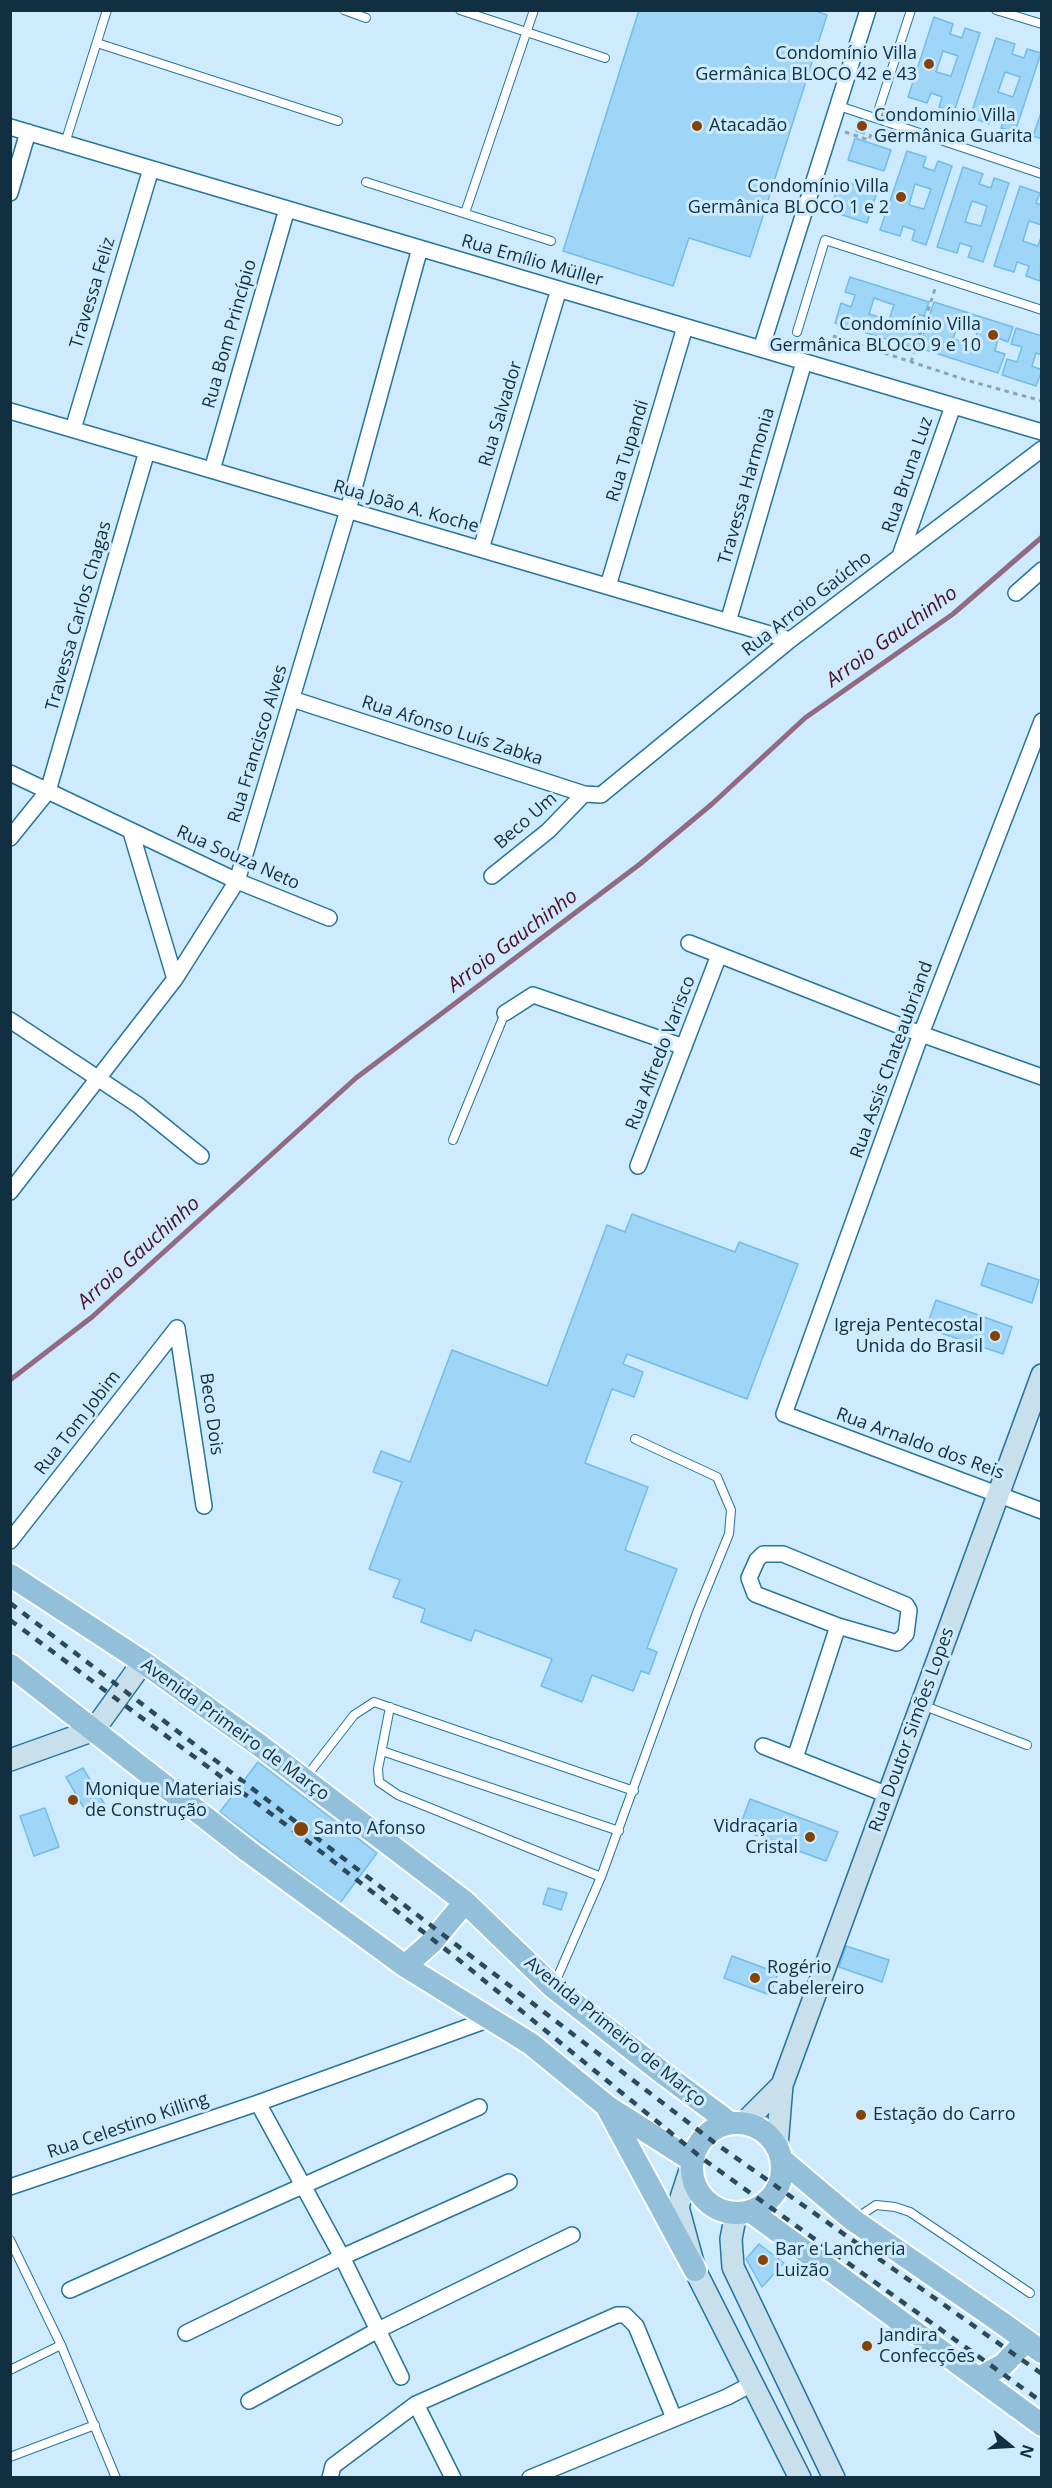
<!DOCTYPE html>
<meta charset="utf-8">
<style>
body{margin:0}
#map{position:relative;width:1052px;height:2488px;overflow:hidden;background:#ceebfe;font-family:"Open Sans",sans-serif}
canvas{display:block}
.frame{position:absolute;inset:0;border:12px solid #103042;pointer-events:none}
.north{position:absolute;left:980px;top:2416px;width:60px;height:60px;-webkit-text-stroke:4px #ceebfe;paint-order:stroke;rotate:108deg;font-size:16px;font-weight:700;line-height:24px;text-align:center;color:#103042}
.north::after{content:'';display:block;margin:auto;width:21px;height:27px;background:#103042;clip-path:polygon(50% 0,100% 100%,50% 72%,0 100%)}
</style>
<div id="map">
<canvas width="1052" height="2488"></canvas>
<div class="frame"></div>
<div class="north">N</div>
</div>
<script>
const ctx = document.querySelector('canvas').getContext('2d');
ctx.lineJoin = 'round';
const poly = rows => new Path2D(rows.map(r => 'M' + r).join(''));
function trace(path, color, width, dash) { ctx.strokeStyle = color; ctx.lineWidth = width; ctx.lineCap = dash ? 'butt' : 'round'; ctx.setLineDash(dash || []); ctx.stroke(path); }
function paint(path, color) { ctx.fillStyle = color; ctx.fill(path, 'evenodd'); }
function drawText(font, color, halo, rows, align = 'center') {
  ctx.font = font + ' "Open Sans",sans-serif'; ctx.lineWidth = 6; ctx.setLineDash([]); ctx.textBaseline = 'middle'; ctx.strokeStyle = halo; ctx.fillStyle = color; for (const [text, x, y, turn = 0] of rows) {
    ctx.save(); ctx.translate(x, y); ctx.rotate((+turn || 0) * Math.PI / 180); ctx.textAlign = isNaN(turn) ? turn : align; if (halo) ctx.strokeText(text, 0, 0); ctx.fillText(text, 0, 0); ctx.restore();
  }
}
const stream = poly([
 [10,1380,92,1317,356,1078,640,864,712,804,805,718,953,614,1042,537]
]);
const building = poly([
 [639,10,813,10,827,15,750,257,689,238,673,286,563,251,639,10],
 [934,17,953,24,950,34,962,38,965,28,980,33,954,112,939,107,942,97,931,93,927,103,908,97,934,17],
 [943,51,958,56,951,76,936,72,943,51],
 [996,38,1015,44,1012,54,1024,58,1027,49,1041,53,1015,132,1001,128,1004,118,993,114,989,124,970,117,996,38],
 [1005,72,1020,77,1013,97,998,92,1005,72],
 [1042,110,1042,139,1033,136,1042,110],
 [860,119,867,121,864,134,856,131,860,119],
 [855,138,891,150,884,171,848,160,855,138],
 [907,151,926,157,923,167,934,171,938,161,952,166,926,245,912,240,915,230,903,226,900,236,880,230,907,151],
 [915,184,931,189,924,209,909,205,915,184],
 [963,167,983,174,979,184,991,188,994,178,1009,183,983,262,968,257,972,247,960,243,957,253,937,247,963,167],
 [972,201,987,206,981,226,965,222,972,201],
 [840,180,877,192,867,223,830,211,840,180],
 [1020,186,1040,193,1036,203,1042,205,1042,225,1029,221,1023,241,1038,246,1042,234,1040,281,1026,276,1029,266,1017,262,1014,272,994,266,1020,186],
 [850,277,929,302,924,316,914,313,910,325,921,328,914,348,835,323,841,303,851,307,855,295,845,292,850,277],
 [874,298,894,305,889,320,869,314,874,298],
 [934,302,1013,327,1008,342,998,338,995,351,1005,354,998,373,919,348,925,329,935,332,939,320,929,317,934,302],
 [958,324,978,330,973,345,953,339,958,324],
 [1016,328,1042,336,1042,355,1036,353,1032,366,1042,370,1036,386,1002,375,1007,359,1017,362,1022,347,1011,344,1016,328],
 [632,1214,735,1252,739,1242,798,1264,747,1399,627,1354,623,1364,643,1372,634,1397,612,1389,585,1463,648,1487,625,1550,677,1569,647,1648,657,1652,649,1674,641,1671,633,1691,592,1675,582,1702,541,1686,552,1659,475,1630,471,1641,421,1622,425,1609,393,1597,400,1580,369,1569,402,1482,373,1472,381,1451,410,1462,452,1350,547,1386,607,1225,625,1232,632,1214],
 [988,1263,1039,1280,1032,1303,981,1285,988,1263],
 [936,1300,1012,1327,1003,1354,926,1328,936,1300],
 [258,1762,377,1853,340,1903,220,1812,258,1762],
 [83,1768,105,1805,88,1815,66,1777,83,1768],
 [750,1799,838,1832,826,1861,739,1829,750,1799],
 [45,1808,59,1847,34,1856,20,1816,45,1808],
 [548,1888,567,1893,561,1910,543,1904,548,1888],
 [846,1946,889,1960,882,1982,839,1967,846,1946],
 [732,1956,778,1973,770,1995,724,1978,732,1956],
 [759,2244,784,2263,762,2287,746,2259,759,2244]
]);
const path = poly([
 [845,132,869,140,872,130],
 [833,336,966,380,1042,401],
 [911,362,935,289]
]);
const lane = poly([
 [344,10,366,18],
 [460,10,605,58],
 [996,10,1042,24],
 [97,43,338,121],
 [839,106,1042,174],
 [876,118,911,10],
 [65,143,107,10],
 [366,182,551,241],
 [465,213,534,10],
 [797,332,825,240,1042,310],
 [453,1140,505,1013],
 [922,1705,1027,1745],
 [390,1707,378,1769,379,1782,398,1795,601,1877],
 [382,1751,619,1831],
 [306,1777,354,1715,374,1702,634,1791],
 [554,1985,601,1877,698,1610,729,1534,731,1510,717,1477,635,1439],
 [855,2219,876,2205,895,2207,910,2212,1030,2293],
 [10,2240,61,2345,116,2478],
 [10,2370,61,2345],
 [10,2457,95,2425]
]);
const street = poly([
 [10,127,1042,432],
 [10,193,28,132],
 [761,349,868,10],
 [10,411,790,640],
 [73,429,151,169],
 [212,470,287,209],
 [481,549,559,289],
 [900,556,953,406],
 [608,586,685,327],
 [1016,593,1042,570],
 [728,622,804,362],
 [292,699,584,794,601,795,790,640,1042,449],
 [1042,721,921,1034,784,1414,1042,1511],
 [10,773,237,881,329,918],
 [131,832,175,979],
 [10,838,48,791,147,451],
 [492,876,548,831,584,794],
 [689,943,921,1034,1042,1077],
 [505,1013,533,995,684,1047],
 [10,1020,138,1105,201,1156],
 [638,1166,719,955],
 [10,1192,175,979,237,881,348,510,420,248],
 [177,1328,204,1506],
 [10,1541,177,1328],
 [763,1746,888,1795],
 [795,1758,838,1626,755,1594,749,1578,757,1560,763,1554,783,1554,906,1605,909,1610,906,1634,897,1643,838,1626],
 [10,2187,258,2103],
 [70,2290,479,2107],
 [186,2333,342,2257,509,2182],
 [401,2377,342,2257,258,2103,490,2019],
 [249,2401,378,2330,572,2235],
 [416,2404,453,2478],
 [330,2478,333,2466,416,2404,617,2315,625,2315,636,2326,674,2418],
 [530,2478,727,2397,752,2384]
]);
const secondary = poly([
 [10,1760,94,1730,143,1662],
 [744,2123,782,2085],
 [777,2146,782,2085,1042,1375],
 [693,2161,678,2207,695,2270,800,2478],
 [736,2213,731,2239,733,2267,834,2478]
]);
const primary = poly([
 [10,1575,143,1662,259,1745,465,1902,553,1987,664,2074,730,2123],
 [10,1665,248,1851,405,1966,531,2044,608,2107,693,2161],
 [405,1966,432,1942,465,1902],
 [608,2109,695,2270],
 '692 2168a45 45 0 1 1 90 0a45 45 0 1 1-90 0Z',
 [782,2160,853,2220,1002,2323,1042,2352],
 [750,2211,1042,2425],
 [979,2378,1003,2365,1026,2341]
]);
const rail = poly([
 [10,1603,715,2143,1042,2374],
 [10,1620,297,1833,459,1960,703,2159,1042,2402]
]);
const markers = [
 [929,64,6,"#824305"],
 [697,126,6,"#824305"],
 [862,126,6,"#824305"],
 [901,197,6,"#824305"],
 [993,335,6,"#824305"],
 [995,1336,6,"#824305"],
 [73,1800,6,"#824305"],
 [301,1829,8,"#824305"],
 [810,1837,6,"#824305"],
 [755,1978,6,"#824305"],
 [861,2115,6,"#824305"],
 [763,2260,6,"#824305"],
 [867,2346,6,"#824305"]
];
const poiNames = [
 ["Condomínio Villa",917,54,"right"],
 ["Germânica BLOCO 42 e 43",917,75,"right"],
 ["Condomínio Villa",874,116],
 ["Germânica Guarita",874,137],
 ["Atacadão",709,126],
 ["Condomínio Villa",889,187,"right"],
 ["Germânica BLOCO 1 e 2",889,208,"right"],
 ["Condomínio Villa",981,325,"right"],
 ["Germânica BLOCO 9 e 10",981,346,"right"],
 ["Igreja Pentecostal",983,1326,"right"],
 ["Unida do Brasil",983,1347,"right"],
 ["Monique Materiais",85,1790],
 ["de Construção",85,1811],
 ["Vidraçaria",798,1827,"right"],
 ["Cristal",798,1848,"right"],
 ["Santo Afonso",314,1829],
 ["Rogério",767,1968],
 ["Cabelereiro",767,1989],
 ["Estação do Carro",873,2115],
 ["Bar e Lancheria",775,2250],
 ["Luizão",775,2271],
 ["Jandira",879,2336],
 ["Confecções",879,2357]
];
const streetNames = [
 ["Rua Emílio Müller",532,261,16],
 ["Travessa Feliz",93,293,-73],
 ["Rua Bom Princípio",230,334,-74],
 ["Rua Salvador",501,414,-73],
 ["Rua Tupandi",628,451,-73],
 ["Rua Bruna Luz",908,475,-71],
 ["Travessa Harmonia",747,486,-74],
 ["Rua João A. Koche",406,507,16],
 ["Rua Arroio Gaúcho",807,604,-38],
 ["Travessa Carlos Chagas",79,616,-74],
 ["Rua Afonso Luís Zabka",452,731,18],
 ["Rua Francisco Alves",258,744,-73],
 ["Beco Um",526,821,-41],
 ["Rua Souza Neto",238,858,24],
 ["Rua Alfredo Varisco",661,1053,-69],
 ["Rua Assis Chateaubriand",892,1060,-70],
 ["Beco Dois",211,1414,82],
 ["Rua Tom Jobim",78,1423,-52],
 ["Rua Arnaldo dos Reis",920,1444,20],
 ["Avenida Primeiro de Março",235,1730,36],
 ["Rua Doutor Simões Lopes",912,1730,-70],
 ["Avenida Primeiro de Março",615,2032,39],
 ["Rua Celestino Killing",128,2126,-19]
];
const waterNames = [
 ["Arroio Gauchinho",892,637,-36],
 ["Arroio Gauchinho",513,941,-37],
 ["Arroio Gauchinho",139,1253,-42]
];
trace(stream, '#926b82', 5);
paint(building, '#9fd5f7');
trace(building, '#71bdea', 1.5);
trace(lane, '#25759f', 10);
trace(street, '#25759f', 18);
trace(secondary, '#25759f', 24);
trace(primary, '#fff', 26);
trace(path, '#88a6b9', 3, [4.5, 4.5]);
trace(lane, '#fff', 8);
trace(street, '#fff', 15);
trace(secondary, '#c8dfec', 21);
trace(primary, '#92bfd9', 22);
trace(rail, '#2b4a5c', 4.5, [8, 8]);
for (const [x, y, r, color] of markers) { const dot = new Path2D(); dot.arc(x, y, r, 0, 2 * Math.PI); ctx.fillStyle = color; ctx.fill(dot); trace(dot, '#ceebfe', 2); }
drawText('18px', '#103042', '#ceebfe', poiNames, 'left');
drawText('18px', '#103042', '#ceebfe', streetNames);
drawText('italic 20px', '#4c0d2b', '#ceebfe', waterNames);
</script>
